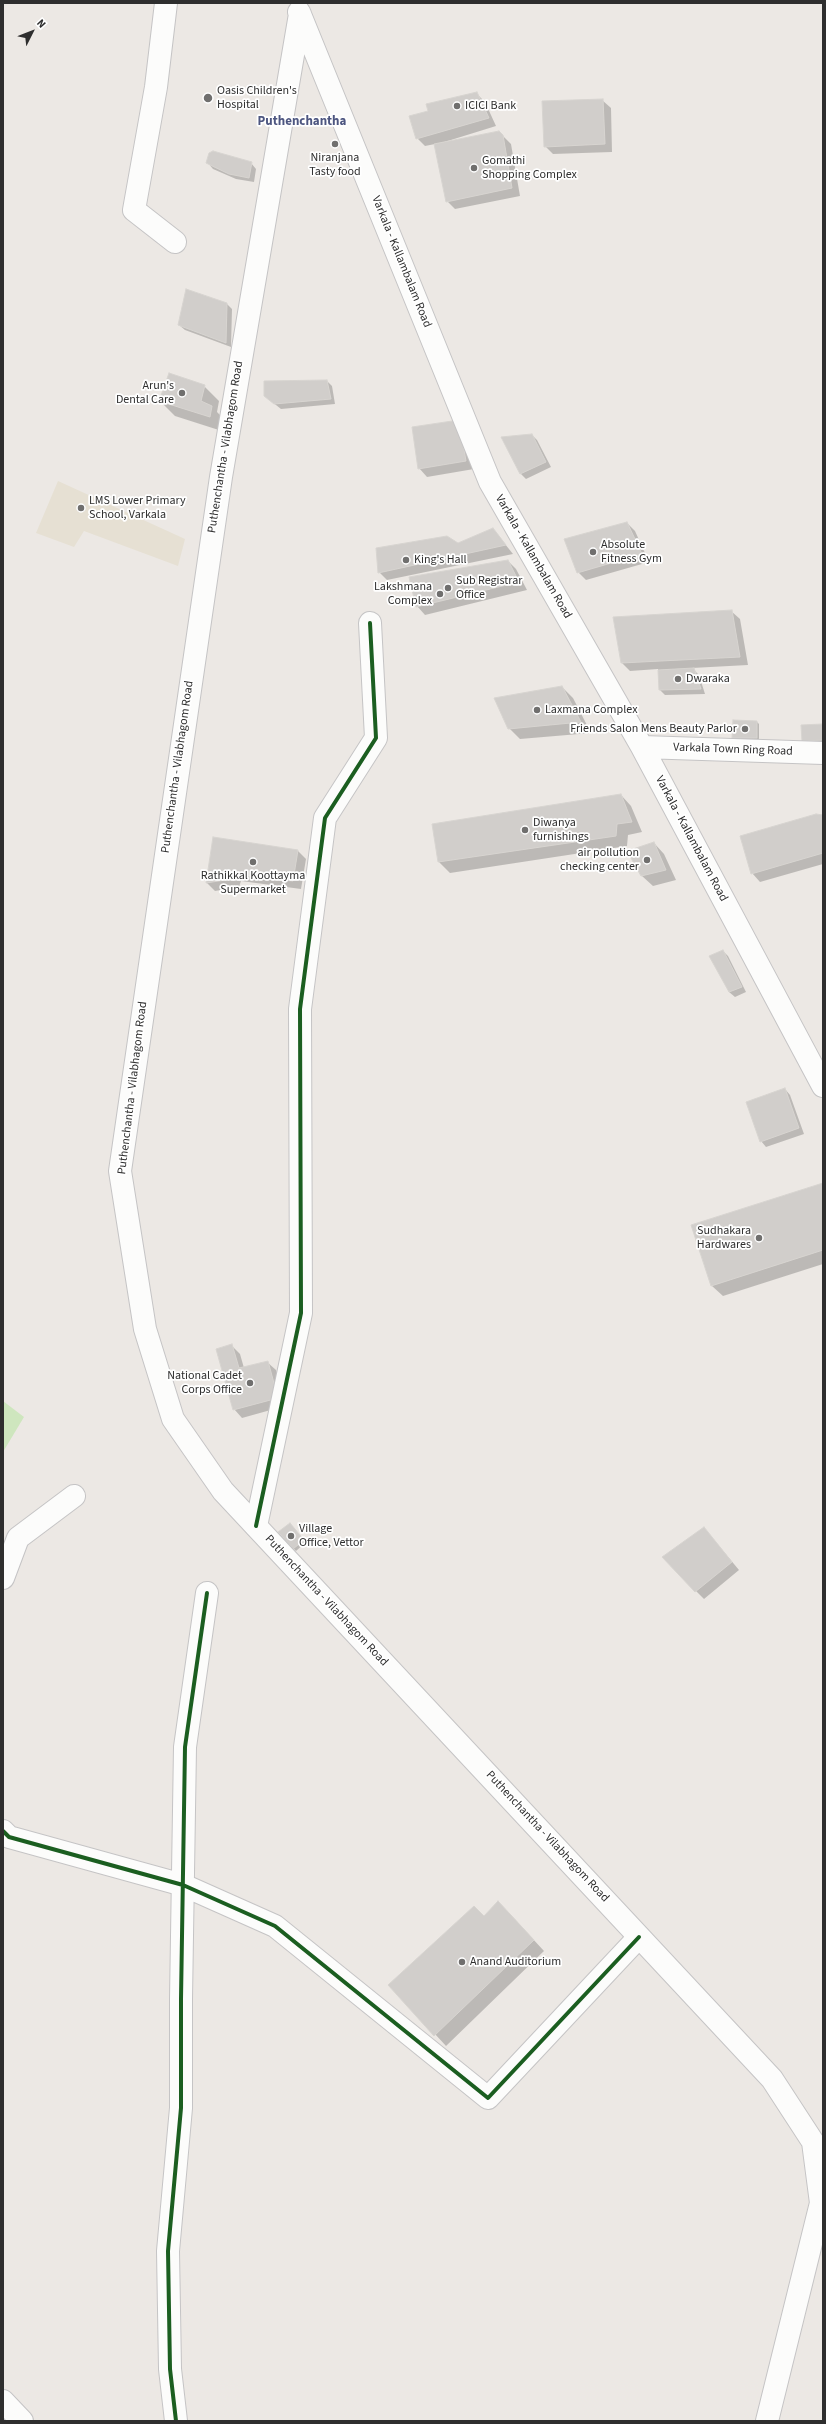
<!DOCTYPE html>
<style>
body{margin:0}
#map{position:relative;width:826px;height:2424px;overflow:hidden;background:#ece8e4;font-family:"Source Sans 3",sans-serif}
canvas{display:block}
.frame{position:absolute;inset:0;border:4px solid #2e2e2e;pointer-events:none}
.north{position:absolute;left:12px;top:12px;width:40px;height:40px;-webkit-text-stroke:3px #fff;paint-order:stroke;rotate:48deg;font-size:11px;font-weight:700;line-height:16px;text-align:center;color:#2e2e2e}
.north::after{content:'';display:block;margin:auto;width:14px;height:18px;background:#2e2e2e;clip-path:polygon(50% 0,100% 100%,50% 72%,0 100%)}
</style>
<div id="map">
<canvas width="826" height="2424"></canvas>
<div class="frame"></div>
<div class="north">N</div>
</div>
<script>
const ctx = document.querySelector('canvas').getContext('2d');
ctx.lineJoin = 'round';
function paint(path, color) { ctx.fillStyle = color; ctx.fill(path, 'evenodd'); }
const poly = rows => new Path2D(rows.map(r => 'M' + r).join(''));
function trace(path, color, width, dash) { ctx.strokeStyle = color; ctx.lineWidth = width; ctx.lineCap = dash ? 'butt' : 'round'; ctx.setLineDash(dash || []); ctx.stroke(path); }
function drawText(font, color, halo, rows, align = 'center') {
  ctx.font = font + ' "Source Sans 3",sans-serif'; ctx.lineWidth = 3.5; ctx.setLineDash([]); ctx.textBaseline = 'middle'; ctx.strokeStyle = halo; ctx.fillStyle = color; for (const [text, x, y, turn = 0] of rows) {
    ctx.save(); ctx.translate(x, y); ctx.rotate((+turn || 0) * Math.PI / 180); ctx.textAlign = isNaN(turn) ? turn : align; if (halo) ctx.strokeText(text, 0, 0); ctx.fillText(text, 0, 0); ctx.restore();
  }
}
const education = poly([
 [58,481,185,539,178,566,84,531,74,547,36,533]
]);
const green = poly([
 [3,1401,24,1417,3,1452]
]);
const shadow = poly([
 [476,93,485,102,496,126,438,144,499,132,511,144,520,196,455,209,447,201,435,144,425,146,417,138,429,112],
 [602,100,611,108,612,152,553,154,545,146],
 [208,163,251,163,256,169,254,182,236,179,213,169],
 [226,303,232,309,231,347,185,330,179,325],
 [327,381,332,386,335,404,281,409,271,401],
 [204,386,219,401,217,412,227,422,225,432,175,416,160,401],
 [459,421,474,469,427,477,419,468],
 [532,435,537,440,551,467,526,479,521,474,503,438],
 [627,523,635,531,649,562,586,580,578,572],
 [493,529,513,554,387,580,379,572,458,544],
 [508,561,516,569,527,590,425,615,417,606],
 [731,611,740,619,748,665,692,668,699,675,705,694,665,695,660,690,658,669,630,671,622,663],
 [562,687,573,698,591,733,520,739,509,728],
 [757,722,759,724,759,740,735,740,733,737],
 [823,725,823,745,808,745,803,740],
 [621,795,631,806,642,832,628,835,627,846,450,873,439,862,433,825],
 [823,816,823,864,760,882,752,873],
 [214,838,298,851,306,859,301,889,241,881,239,887,215,891,207,883],
 [654,843,664,854,676,880,653,886,642,876],
 [723,951,728,956,746,992,735,997,729,992,711,956],
 [785,1089,790,1095,804,1134,766,1147,761,1141],
 [823,1184,823,1264,723,1296,712,1286,693,1226],
 [232,1346,240,1354,244,1368,267,1362,276,1370,285,1406,242,1418,234,1409],
 [292,1526,305,1543,296,1551,293,1548],
 [704,1528,739,1570,704,1599,696,1591],
 [509,1913,544,1951,446,2046,390,1985,484,1917]
]);
const building = poly([
 [477,92,489,118,416,139,409,116,428,111,426,104,477,92],
 [603,99,605,144,544,147,542,101,603,99],
 [499,131,503,135,512,188,446,202,434,144,499,131],
 [213,151,252,162,249,178,229,174,206,163,209,153,213,151],
 [186,289,227,303,226,343,178,325,186,289],
 [169,373,205,385,201,401,212,406,210,417,159,401,169,373],
 [327,380,331,399,274,404,264,396,264,381,327,380],
 [459,420,466,461,418,469,412,427,459,420],
 [532,434,546,462,520,474,501,437,532,434],
 [627,522,642,554,577,573,564,539,627,522],
 [493,528,506,545,378,573,376,548,447,536,458,543,493,528],
 [508,560,519,582,416,607,409,577,508,560],
 [732,610,740,657,621,663,613,617,732,610],
 [694,668,701,689,659,690,658,670,694,668],
 [562,686,581,722,508,729,494,698,562,686],
 [733,720,757,721,757,738,732,738,733,720],
 [823,724,823,740,802,741,801,725,823,724],
 [621,794,632,822,617,824,616,836,438,862,432,824,621,794],
 [816,814,823,815,823,853,751,874,740,836,816,814],
 [213,837,298,850,293,881,233,874,231,879,206,883,213,837],
 [654,842,666,870,641,876,627,851,654,842],
 [723,950,742,987,729,992,709,956,723,950],
 [785,1088,799,1128,760,1142,746,1102,785,1088],
 [823,1183,823,1250,711,1286,691,1225,823,1183],
 [232,1344,239,1368,268,1361,278,1398,233,1410,216,1349,232,1344],
 [290,1523,304,1540,293,1549,278,1532,290,1523],
 [704,1527,732,1562,695,1592,662,1557,704,1527],
 [498,1901,534,1940,434,2036,388,1985,474,1906,484,1916,498,1901]
]);
const street = poly([
 [166,3,156,87,134,210,175,242],
 [256,1526,301,1313,300,1009,325,818,376,738,370,623],
 [3,1578,18,1538,74,1496],
 [3,1831,9,1837,183,1885,275,1926,488,2098,639,1937],
 [3,2401,22,2421],
 [176,2421,170,2369,168,2251,181,2108,181,1999,185,1747,207,1593]
]);
const secondary = poly([
 [299,12,490,482,642,747,823,1086],
 [300,14,221,477,120,1171,145,1329,173,1419,223,1491,772,2079,813,2142,821,2203,767,2421],
 [642,747,823,753]
]);
const cycleway = poly([
 [256,1526,301,1313,300,1009,325,818,376,738,370,623],
 [3,1831,9,1837,183,1885,275,1926,488,2098,639,1937],
 [176,2421,170,2369,168,2251,181,2108,181,1999,185,1747,207,1593]
]);
const markers = [
 [208,98,5,"#706f6e"],
 [457,106,4,"#706f6e"],
 [335,144,4,"#706f6e"],
 [474,168,4,"#706f6e"],
 [182,393,4,"#706f6e"],
 [81,508,4,"#706f6e"],
 [593,552,4,"#706f6e"],
 [406,560,4,"#706f6e"],
 [448,588,4,"#706f6e"],
 [440,594,4,"#706f6e"],
 [678,679,4,"#706f6e"],
 [537,710,4,"#706f6e"],
 [745,729,4,"#706f6e"],
 [525,830,4,"#706f6e"],
 [647,860,4,"#706f6e"],
 [253,862,4,"#706f6e"],
 [759,1238,4,"#706f6e"],
 [250,1383,4,"#706f6e"],
 [291,1536,4,"#706f6e"],
 [462,1962,4,"#706f6e"]
];
const poiNames = [
 ["Oasis Children's",217,91],
 ["Hospital",217,105],
 ["ICICI Bank",465,106],
 ["Niranjana",335,158,"center"],
 ["Tasty food",335,172,"center"],
 ["Gomathi",482,161],
 ["Shopping Complex",482,175],
 ["Arun's",174,386,"right"],
 ["Dental Care",174,400,"right"],
 ["LMS Lower Primary",89,501],
 ["School, Varkala",89,515],
 ["Absolute",601,545],
 ["Fitness Gym",601,559],
 ["King's Hall",414,560],
 ["Sub Registrar",456,581],
 ["Office",456,595],
 ["Lakshmana",432,587,"right"],
 ["Complex",432,601,"right"],
 ["Dwaraka",686,679],
 ["Laxmana Complex",545,710],
 ["Friends Salon Mens Beauty Parlor",737,729,"right"],
 ["Diwanya",533,823],
 ["furnishings",533,837],
 ["air pollution",639,853,"right"],
 ["checking center",639,867,"right"],
 ["Rathikkal Koottayma",253,876,"center"],
 ["Supermarket",253,890,"center"],
 ["Sudhakara",751,1231,"right"],
 ["Hardwares",751,1245,"right"],
 ["National Cadet",242,1376,"right"],
 ["Corps Office",242,1390,"right"],
 ["Village",299,1529],
 ["Office, Vettor",299,1543],
 ["Anand Auditorium",470,1962]
];
const streetNames = [
 ["Varkala - Kallambalam Road",401,262,68],
 ["Puthenchantha - Vilabhagom Road",226,447,-81],
 ["Varkala - Kallambalam Road",533,557,60],
 ["Varkala Town Ring Road",733,750,2],
 ["Puthenchantha - Vilabhagom Road",178,767,-82],
 ["Varkala - Kallambalam Road",691,839,62],
 ["Puthenchantha - Vilabhagom Road",133,1088,-83],
 ["Puthenchantha - Vilabhagom Road",326,1601,47],
 ["Puthenchantha - Vilabhagom Road",547,1837,47]
];
const neighbourhoodNames = [
 ["Puthenchantha",302,122]
];
paint(education, '#e6e0d3');
paint(green, '#cee6be');
paint(shadow, '#0003');
paint(building, '#d1cecb');
trace(building, '#d7d4d0', 1);
trace(street, '#c5c4c5', 24);
trace(secondary, '#c5c4c5', 24);
trace(street, '#fcfcfb', 22);
trace(secondary, '#fcfcfb', 22);
trace(cycleway, '#1b5e20', 4);
for (const [x, y, r, color] of markers) { const dot = new Path2D(); dot.arc(x, y, r, 0, 2 * Math.PI); ctx.fillStyle = color; ctx.fill(dot); trace(dot, '#fff', 1.5); }
drawText('12px', '#2e2e2e', '#fff', poiNames, 'left');
drawText('12px', '#2e2e2e', '#fff', streetNames);
drawText('bold 13px', '#4d5680', '#fff', neighbourhoodNames);
</script>
